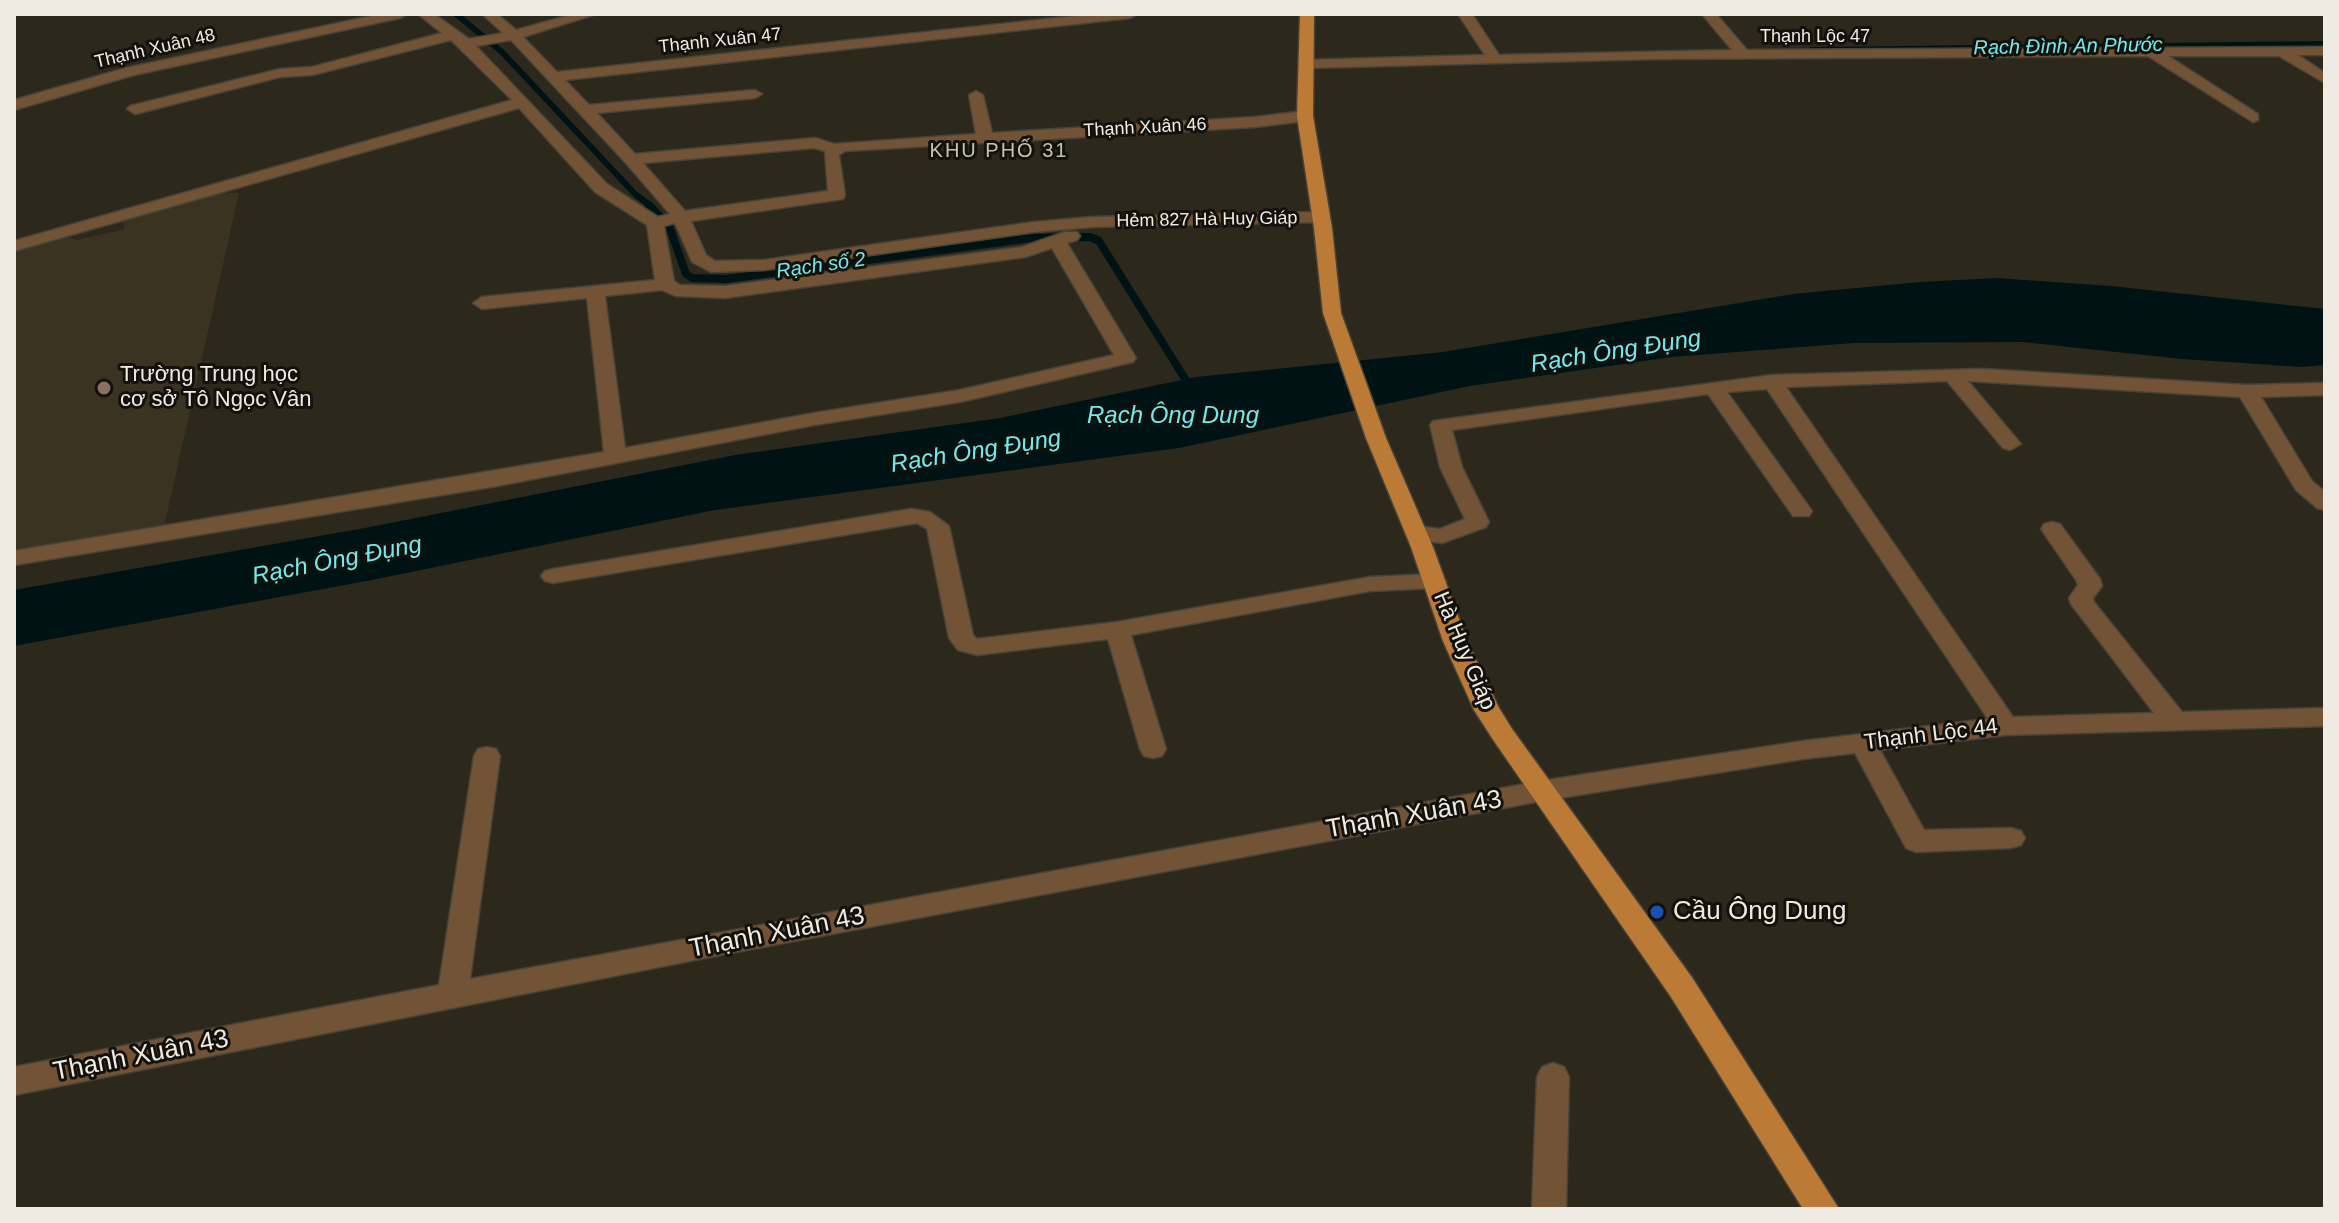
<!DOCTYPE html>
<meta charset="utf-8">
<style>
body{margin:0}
#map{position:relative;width:2339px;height:1223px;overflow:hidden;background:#2d281c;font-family:Helvetica,sans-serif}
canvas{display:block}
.frame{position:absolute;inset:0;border:16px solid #efebe3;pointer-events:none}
</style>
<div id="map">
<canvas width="2339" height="1223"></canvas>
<div class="frame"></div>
</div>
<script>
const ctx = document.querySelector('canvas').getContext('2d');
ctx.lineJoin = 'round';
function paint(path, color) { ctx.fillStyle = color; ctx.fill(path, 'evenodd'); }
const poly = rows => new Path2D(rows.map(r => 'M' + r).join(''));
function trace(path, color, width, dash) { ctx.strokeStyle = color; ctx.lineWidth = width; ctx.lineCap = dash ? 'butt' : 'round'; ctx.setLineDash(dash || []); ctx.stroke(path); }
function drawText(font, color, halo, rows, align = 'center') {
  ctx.font = font + ' Helvetica,sans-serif'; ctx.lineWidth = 6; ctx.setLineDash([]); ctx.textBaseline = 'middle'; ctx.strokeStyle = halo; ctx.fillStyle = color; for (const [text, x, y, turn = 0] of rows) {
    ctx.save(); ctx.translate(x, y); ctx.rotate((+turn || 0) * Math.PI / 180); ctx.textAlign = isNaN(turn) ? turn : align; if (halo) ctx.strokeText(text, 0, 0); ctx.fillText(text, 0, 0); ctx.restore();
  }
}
const education = poly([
 [222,193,239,193,164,527,14,553,14,250,65,236,77,240,125,229,122,220]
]);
const water = poly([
 [1996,278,2111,286,2325,309,2325,365,2302,367,2182,359,2022,342,1854,343,1672,357,1470,386,1179,448,715,510,372,580,14,646,14,590,370,527,735,455,1000,418,1196,377,1443,352,1793,294,1920,282]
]);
const streamFar1 = poly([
 [456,14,502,52,635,194,652,207],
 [1811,50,2325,44]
]);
const stream = poly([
 [649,205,669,226,686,274,692,278,726,279,1031,238,1090,237,1099,241,1192,390]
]);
const street = poly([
 [381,14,407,14,400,18,134,75,14,110,14,100,126,68,381,14],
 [418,14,434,14,469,39,503,33,482,14,497,14,516,30,574,14,596,14,523,37,557,72,1093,14,1137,14,1130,18,565,80,589,105,755,90,762,94,755,98,597,113,635,154,815,138,834,144,976,134,969,95,976,91,983,95,992,133,1255,117,1305,111,1313,116,1305,121,1255,127,845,151,839,155,845,195,843,199,691,221,706,255,715,261,764,260,1034,222,1092,217,1321,212,1330,217,1321,222,1092,227,1034,232,764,270,711,272,692,262,675,223,664,226,674,281,680,285,725,286,1022,247,1065,232,1077,232,1080,236,1077,240,1067,243,1136,358,1133,362,960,402,814,425,497,486,14,565,14,551,604,452,587,298,482,309,473,303,482,297,655,280,647,225,595,192,519,108,14,251,14,241,512,100,451,40,312,75,280,77,135,114,127,109,130,106,280,69,312,67,442,33,418,14],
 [511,40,625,162,670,214,658,217,607,184,476,46,511,40],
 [814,148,825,151,828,191,685,211,643,163,814,148],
 [1052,248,1114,355,960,390,814,413,625,448,605,296,662,290,676,296,725,298,1025,257,1052,248],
 [1458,14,1472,14,1499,55,1732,50,1702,14,1716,14,1747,50,2325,47,2325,55,2298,55,2325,73,2325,83,2279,56,2168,56,2258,114,2258,120,2253,122,2148,56,1655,59,1306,68,1299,64,1306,60,1485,55,1458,14],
 [1982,369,2247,385,2325,383,2325,395,2261,397,2312,481,2325,492,2325,510,2317,508,2296,490,2240,397,1968,381,2021,444,2010,450,2003,448,1947,381,1786,387,2013,717,2154,713,2071,604,2069,598,2078,585,2076,580,2041,529,2044,524,2052,522,2060,524,2100,579,2102,586,2093,598,2094,602,2182,712,2325,708,2325,726,2006,735,1880,750,1924,830,2011,828,2021,831,2025,838,2021,845,2011,848,1916,852,1906,848,1855,753,1803,759,1541,801,725,954,14,1095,14,1067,439,985,474,756,478,749,487,747,496,749,500,756,470,979,1541,781,1803,741,1988,719,1767,389,1727,392,1812,511,1809,516,1793,516,1708,394,1452,430,1462,467,1489,522,1486,527,1442,543,1408,538,1405,533,1408,528,1416,526,1440,529,1465,519,1440,467,1430,425,1433,421,1772,375,1982,369],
 [911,509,930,512,949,526,973,635,977,639,1117,622,1370,577,1434,574,1442,576,1446,581,1442,586,1434,588,1370,591,1131,635,1166,749,1162,756,1153,758,1144,756,1140,749,1108,639,977,655,958,650,949,638,927,529,917,523,553,583,545,581,541,576,545,571,553,569,911,509],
 [1553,1063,1564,1067,1569,1077,1566,1209,1532,1209,1537,1077,1542,1067,1553,1063]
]);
const primary = poly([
 [1300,14,1314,14,1313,116,1332,228,1341,313,1386,438,1433,547,1467,641,1499,708,1512,729,1693,979,1839,1209,1803,1209,1671,997,1494,741,1474,710,1443,641,1411,547,1366,438,1323,313,1314,228,1297,116,1300,14]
]);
const markers = [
 [104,388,8,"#8d6e63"],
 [1657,912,8,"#1a4fb4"]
];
const farStreetnames = [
 ["Thạnh Lộc 47",1815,37],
 ["Thạnh Xuân 47",720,41,-6],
 ["Thạnh Xuân 48",155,49,-13],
 ["Thạnh Xuân 46",1145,128,-3],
 ["Hẻm 827 Hà Huy Giáp",1207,220,-1]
];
const farWaternames = [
 ["Rạch Đình An Phước",2068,47,-1],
 ["Rạch số 2",821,266,-8]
];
const farNeighbourhoodnames = [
 ["KHU PHỐ 31",999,151]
];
const poiNames = [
 ["Trường Trung học",120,375],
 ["cơ sở Tô Ngọc Vân",120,400]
];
const streetNames = [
 ["Hà Huy Giáp",1464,651,67],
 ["Thạnh Lộc 44",1931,735,-7]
];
const waterNames = [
 ["Rạch Ông Đụng",1616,352,-9],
 ["Rạch Ông Dung",1173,416],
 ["Rạch Ông Đụng",976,452,-9],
 ["Rạch Ông Đụng",337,561,-11]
];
const nearStreetnames = [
 ["Thạnh Xuân 43",1414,815,-10],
 ["Thạnh Xuân 43",777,933,-11],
 ["Thạnh Xuân 43",141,1056,-11]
];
const nearPoinames = [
 ["Cầu Ông Dung",1673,912]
];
paint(education, '#3a3322');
paint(water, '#001314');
trace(streamFar1, '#001314', 6);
trace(stream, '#001314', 8);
trace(street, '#484338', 3);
trace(primary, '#484338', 3);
paint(street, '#735335');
paint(primary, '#bb7b36');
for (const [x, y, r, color] of markers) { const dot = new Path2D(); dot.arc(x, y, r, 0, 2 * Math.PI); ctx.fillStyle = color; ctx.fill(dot); trace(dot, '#13110c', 3); }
drawText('18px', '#efebe3', '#13110c', farStreetnames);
drawText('italic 20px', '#73e8ed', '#13110c', farWaternames);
ctx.letterSpacing = '2px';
drawText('20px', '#c7c1b1', '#13110c', farNeighbourhoodnames);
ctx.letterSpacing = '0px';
drawText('22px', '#efebe3', '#13110c', poiNames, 'left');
drawText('22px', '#efebe3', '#13110c', streetNames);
drawText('italic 24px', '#73e8ed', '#13110c', waterNames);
drawText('26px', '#efebe3', '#13110c', nearStreetnames);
drawText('26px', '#efebe3', '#13110c', nearPoinames, 'left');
</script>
